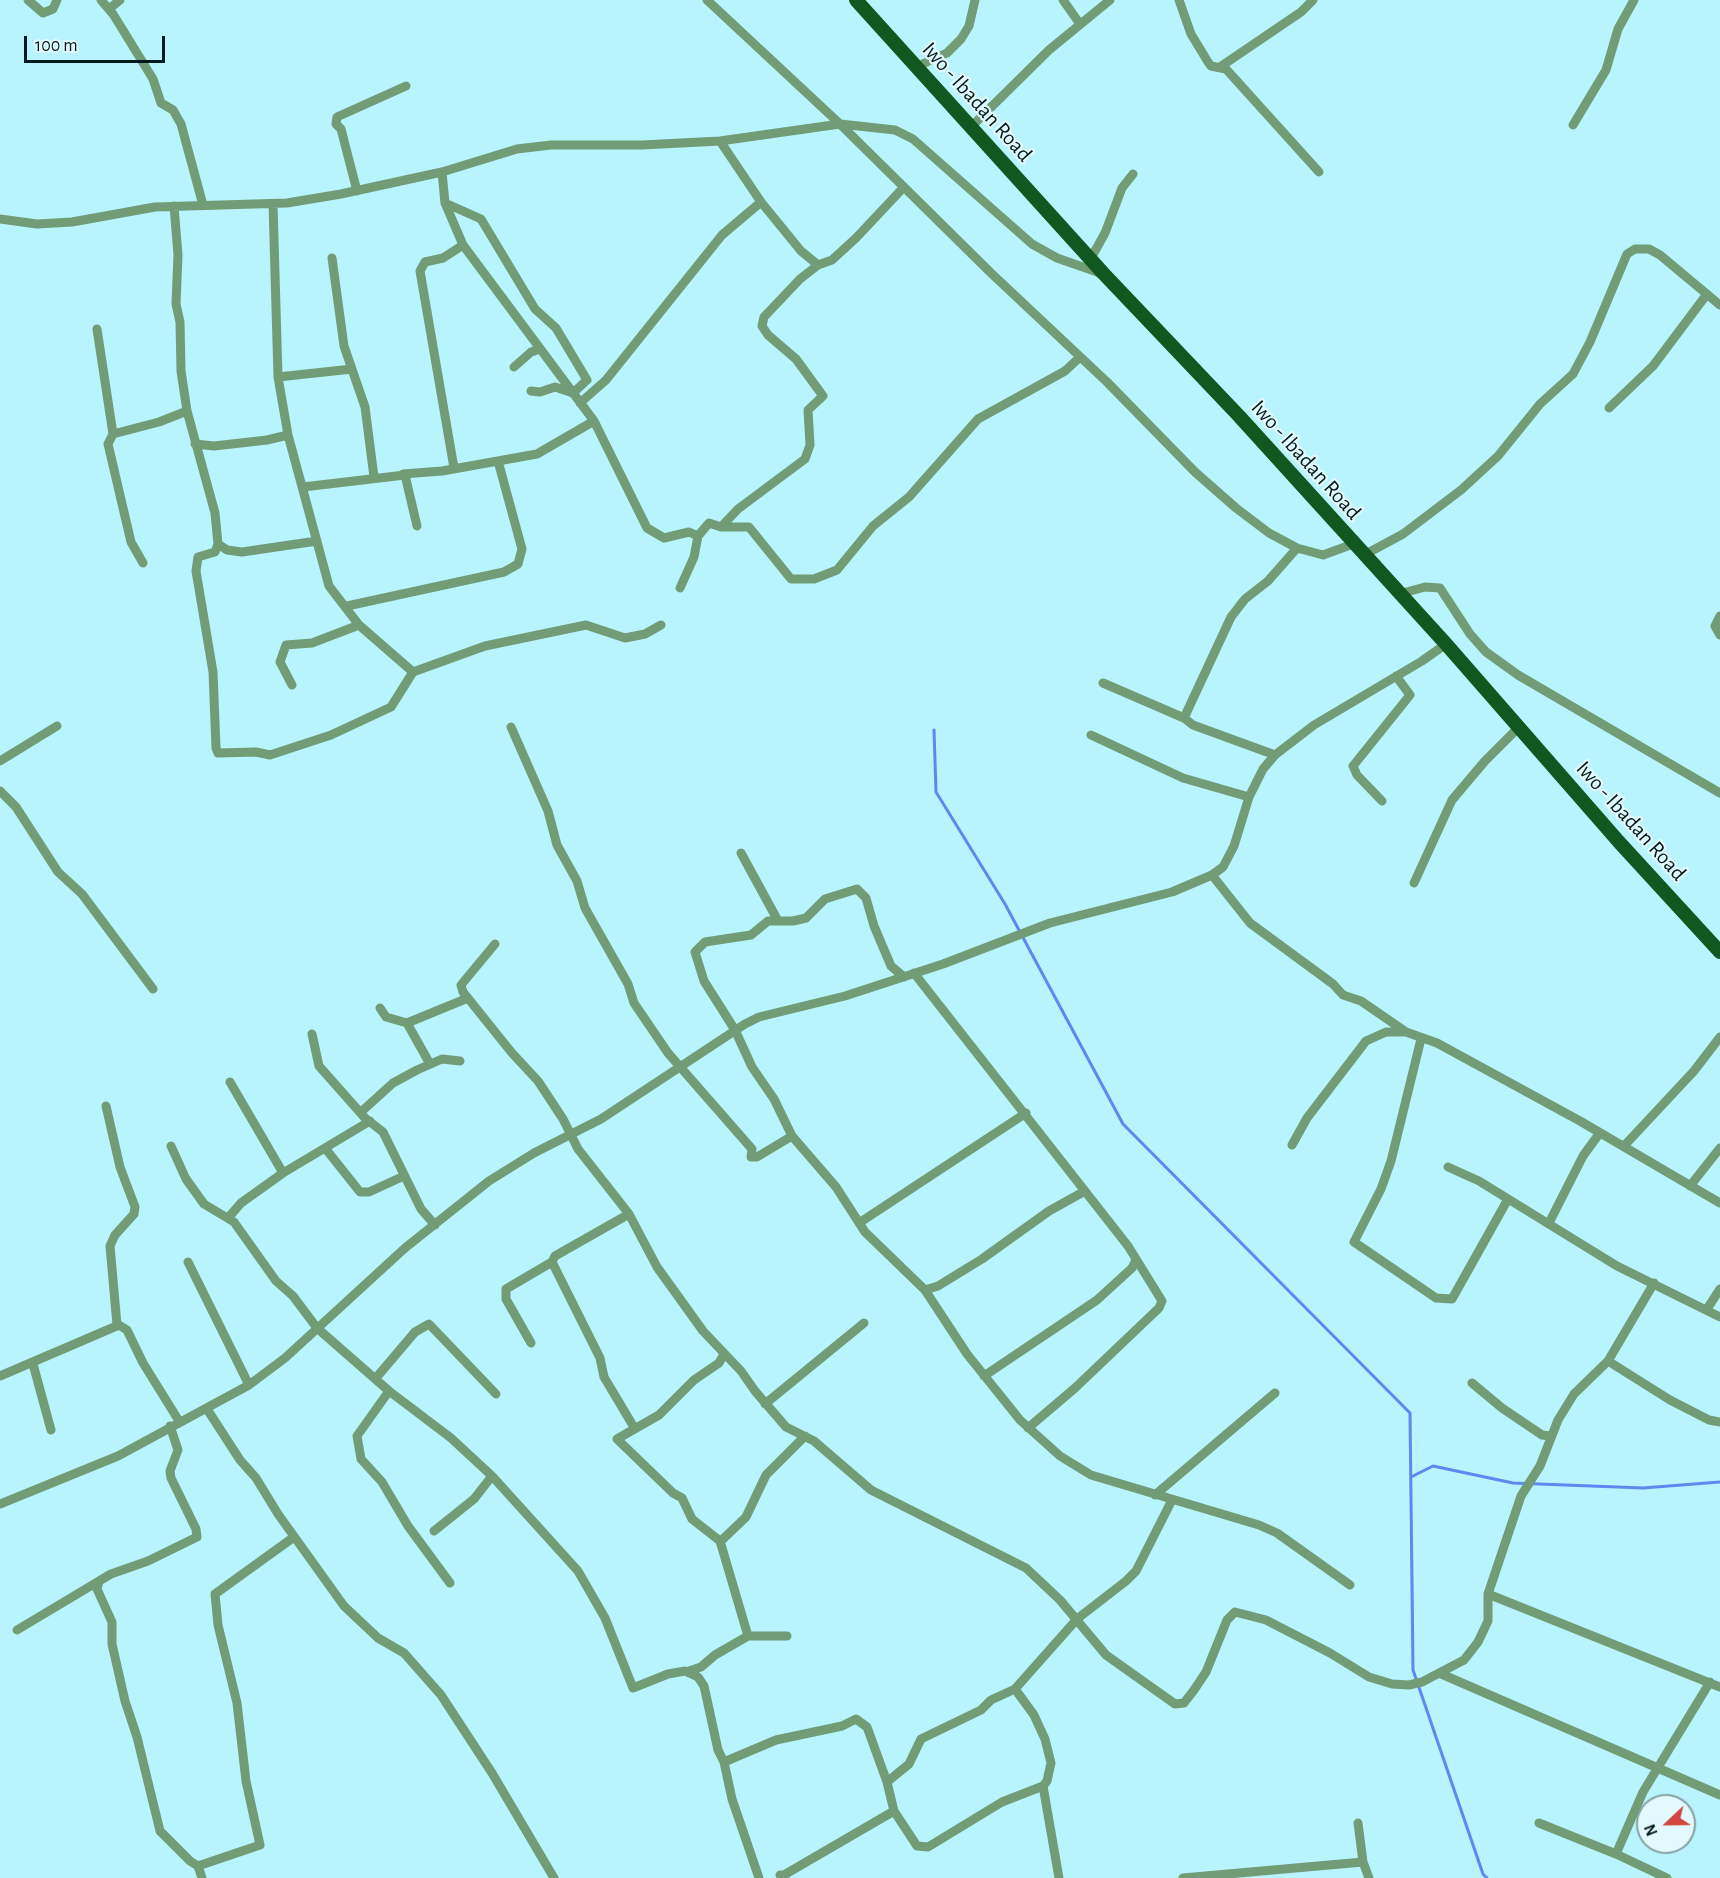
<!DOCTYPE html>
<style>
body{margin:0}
#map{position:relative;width:1720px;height:1878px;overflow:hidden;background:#b7f4fd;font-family:"Alegreya Sans",sans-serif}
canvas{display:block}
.north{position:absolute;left:1636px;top:1794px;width:60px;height:60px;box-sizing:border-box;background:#e2fafd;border:2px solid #88a0a3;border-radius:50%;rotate:248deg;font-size:16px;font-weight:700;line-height:24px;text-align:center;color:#021a1d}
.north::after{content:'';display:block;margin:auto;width:21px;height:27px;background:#d34540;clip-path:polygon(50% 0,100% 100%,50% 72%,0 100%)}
.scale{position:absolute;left:24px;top:36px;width:141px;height:27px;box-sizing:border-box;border:3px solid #021a1d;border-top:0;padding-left:8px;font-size:18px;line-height:21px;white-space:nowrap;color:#021a1d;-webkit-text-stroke:4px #e2fafd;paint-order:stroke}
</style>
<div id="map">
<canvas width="1720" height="1878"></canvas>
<div class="north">N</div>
<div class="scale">100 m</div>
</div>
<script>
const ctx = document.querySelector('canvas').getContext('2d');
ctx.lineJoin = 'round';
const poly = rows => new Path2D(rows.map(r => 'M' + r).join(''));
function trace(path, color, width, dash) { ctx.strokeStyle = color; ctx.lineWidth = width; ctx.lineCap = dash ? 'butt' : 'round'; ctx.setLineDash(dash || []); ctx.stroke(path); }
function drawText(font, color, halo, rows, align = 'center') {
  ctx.font = font + ' "Alegreya Sans",sans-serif'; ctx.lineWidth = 4.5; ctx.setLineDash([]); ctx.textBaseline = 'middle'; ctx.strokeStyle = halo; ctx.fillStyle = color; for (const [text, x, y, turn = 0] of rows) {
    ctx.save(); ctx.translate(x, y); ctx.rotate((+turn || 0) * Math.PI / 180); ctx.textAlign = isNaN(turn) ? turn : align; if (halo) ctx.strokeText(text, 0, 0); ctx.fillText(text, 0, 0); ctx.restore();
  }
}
const stream = poly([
 [934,730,936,792,1005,904,1123,1124,1410,1413,1413,1670,1483,1874,1487,1878],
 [1411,1477,1433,1466,1513,1483,1643,1488,1720,1482]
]);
const street = poly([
 [28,0,43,13,53,9,57,0],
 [101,0,113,14,153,79,161,103,173,110,181,124,203,205],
 [707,0,840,124,991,273,1107,382,1195,472,1236,508,1269,533,1297,548,1323,555,1353,544],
 [1063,0,1080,24],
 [1179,0,1191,34,1208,62,1211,66,1226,69,1319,172],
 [109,9,120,0],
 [918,66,947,53,961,39,969,26,975,0],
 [1220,67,1301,12,1313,0],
 [1573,125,1606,70,1618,29,1634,0],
 [971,127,1049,50,1110,0],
 [720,141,761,202,801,251,818,265],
 [442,172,445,203,463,245,594,421,647,528,664,538,689,532,698,536,709,523,721,527,749,527,791,579,814,579,837,570,873,526,909,497,978,419,1065,371,1080,357],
 [357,191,341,129,336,124,337,117,406,86],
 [445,203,481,219,535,309,556,328,587,380,573,393,555,387,540,392,531,391],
 [174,206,178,255,176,304,180,322,181,371,187,411,215,513,218,544,215,552,198,557,196,571,213,672,216,748,218,753,256,752,270,755,331,735,391,707,413,672,359,625,329,586,288,435,278,377,273,204],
 [0,219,37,224,72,222,155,207,287,203,341,194,442,172,517,149,551,145,642,145,720,141,840,124,895,130,913,139,1032,244,1057,258,1100,273],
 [332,258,344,346,365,407,374,477],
 [1090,260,1105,233,1122,188,1133,174],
 [97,329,113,434],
 [514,367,531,352,540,349],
 [278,377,352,369],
 [580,403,606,380,722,235,761,202],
 [1609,408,1653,366,1707,294],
 [195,444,214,446,267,440,288,435],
 [454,468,420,271,425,262,443,258,463,245],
 [403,474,442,471,537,454,594,421],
 [303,487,405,475,417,526],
 [721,527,738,509,805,459,810,445,808,410,823,396,796,359,768,335,762,326,764,317,800,279,818,265,832,260,856,238,903,188],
 [218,544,227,550,242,552,317,541],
 [1364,555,1403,534,1461,490,1498,456,1540,404,1573,374,1590,342,1627,254,1635,249,1649,249,1660,255,1720,305],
 [143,563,131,542,108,444,113,434,159,422,187,411],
 [680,588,694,557,698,536],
 [1399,594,1425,587,1440,588,1470,634,1486,652,1518,675,1720,793],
 [347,606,504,572,518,564,522,549,498,461],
 [1720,616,1715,626,1720,635],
 [413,672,485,646,586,625,625,638,645,634,661,625],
 [1103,683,1184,718],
 [292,685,280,662,286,645,312,643,359,625],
 [511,727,548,811,557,845,577,881,585,908,628,984,634,1003,668,1053,752,1149,751,1157,757,1157,792,1136],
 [1091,735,1183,778,1249,797],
 [1275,755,1193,725,1184,718,1231,617,1245,599,1268,581,1297,548],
 [0,761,57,726],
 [0,791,16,807,58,872,82,894,153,989],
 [1382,801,1357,775,1353,766,1410,695,1396,676],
 [741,853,777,919],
 [1212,875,1250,923,1333,984,1343,995,1361,1001,1406,1032,1437,1043,1580,1121,1720,1203],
 [1414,883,1452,800,1485,761,1520,726],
 [495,944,461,985,463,992,512,1053,538,1081,563,1119,578,1149,629,1214,657,1267,703,1331,741,1371,755,1391,786,1427,814,1441,871,1490,1026,1568,1060,1600,1106,1655,1175,1704,1184,1703,1194,1690,1206,1672,1227,1620,1235,1612,1266,1620,1330,1653,1369,1677,1392,1684,1409,1685,1422,1682,1464,1660,1478,1642,1488,1621,1488,1594,1521,1496,1540,1466,1558,1420,1574,1394,1608,1361,1654,1283],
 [914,973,1128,1246,1162,1301,1159,1308,1075,1388,1028,1428],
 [904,977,891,966,874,926,866,898,857,889,825,899,806,918,793,921,768,921,751,935,705,942,695,952,704,981,735,1030,752,1067,774,1099,792,1136,836,1187,865,1232,925,1290,967,1354,1020,1420,1060,1456,1091,1475,1259,1525,1277,1533,1350,1585],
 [380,1008,386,1017,407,1023,468,998],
 [407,1023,430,1064],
 [312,1034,319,1066,365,1118,383,1132,421,1209,435,1225],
 [1421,1039,1391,1161,1381,1189,1354,1242,1436,1298,1452,1299,1508,1199],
 [230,1082,283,1173],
 [106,1106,120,1167,135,1207,134,1214,115,1235,110,1246,117,1325],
 [361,1112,393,1083,417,1070,442,1059,460,1061],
 [1292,1145,1307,1118,1366,1041,1386,1032,1405,1032],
 [171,1146,186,1179,204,1204,234,1222,276,1281,293,1296,317,1328,389,1391,451,1438,492,1476,578,1571,605,1618,633,1688,668,1674,685,1671,698,1677,704,1686,718,1750,724,1762,732,1799,759,1878],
 [1624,1146,1694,1071,1720,1037],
 [325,1148,360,1192,369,1192,404,1176],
 [1448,1167,1479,1181,1617,1266,1720,1317],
 [1690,1186,1720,1148],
 [629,1214,555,1256,552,1262,600,1358,604,1377,635,1429],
 [228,1218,241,1203,283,1173,370,1121],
 [859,1223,1026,1113],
 [1549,1223,1583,1156,1599,1134],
 [188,1262,249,1385],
 [925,1290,938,1286,982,1259,1049,1211,1085,1191],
 [1707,1309,1720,1289],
 [531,1343,506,1299,506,1289,552,1262],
 [724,1354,719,1363,694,1380,659,1415,617,1439,673,1493,682,1498,692,1519,720,1541,722,1540,746,1517,766,1475,805,1436],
 [1608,1361,1670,1400,1709,1420,1720,1422],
 [33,1364,51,1430],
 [0,1376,119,1325,127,1330,143,1363,179,1421],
 [984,1376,1097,1300,1132,1268,1136,1260],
 [376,1378,415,1332,429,1324,496,1394],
 [1472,1383,1502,1408,1542,1435,1551,1436],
 [389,1391,357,1436,361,1459,382,1482,408,1526,450,1583],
 [765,1404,864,1323],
 [207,1409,240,1460,256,1478,278,1514,344,1606,378,1638,404,1653,441,1695,492,1773,554,1878],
 [170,1426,178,1450,170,1471,171,1478,196,1529,197,1537,148,1561,111,1574,99,1581,97,1589,112,1622,112,1644,125,1701,137,1737,160,1831,190,1861,198,1866,260,1845,246,1781,237,1703,218,1625,215,1594,294,1537],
 [1155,1495,1275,1393],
 [0,1504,118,1456,249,1385,285,1358,405,1248,489,1181,534,1153,601,1119,745,1024,759,1017,845,996,943,964,1050,923,1172,892,1212,875,1223,867,1234,846,1249,797,1263,769,1275,755,1314,725,1422,661,1446,644],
 [434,1531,474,1499,492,1476],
 [720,1541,748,1636],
 [1488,1594,1720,1687],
 [17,1630,99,1581],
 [689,1671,701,1667,715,1655,748,1636,787,1636],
 [1439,1673,1720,1795],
 [724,1762,776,1740,842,1726,856,1719,867,1727,887,1782,894,1811,917,1846,928,1847,1002,1802,1043,1786,1047,1781,1051,1763,1045,1739,1034,1715,1015,1689],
 [887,1782,909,1764,921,1739,981,1710,991,1700,1015,1689,1077,1619,1126,1581,1136,1571,1172,1500],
 [1043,1786,1059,1878],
 [1358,1823,1363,1862,1369,1878],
 [1539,1823,1616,1854,1667,1878],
 [1616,1854,1643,1792,1710,1682],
 [198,1866,202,1878],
 [785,1878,780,1875,784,1875,894,1811],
 [1183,1878,1363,1862]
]);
const primary = poly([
 [856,0,1103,273,1239,416,1446,644,1619,842,1720,952]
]);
const streetNames = [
 ["Iwo - Ibadan Road",977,102,48],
 ["Iwo - Ibadan Road",1306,460,48],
 ["Iwo - Ibadan Road",1631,821,48]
];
trace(stream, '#5f87f0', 3);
trace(street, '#729c75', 9);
trace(primary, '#115820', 14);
drawText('22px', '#021a1d', '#e2fafd', streetNames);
</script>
